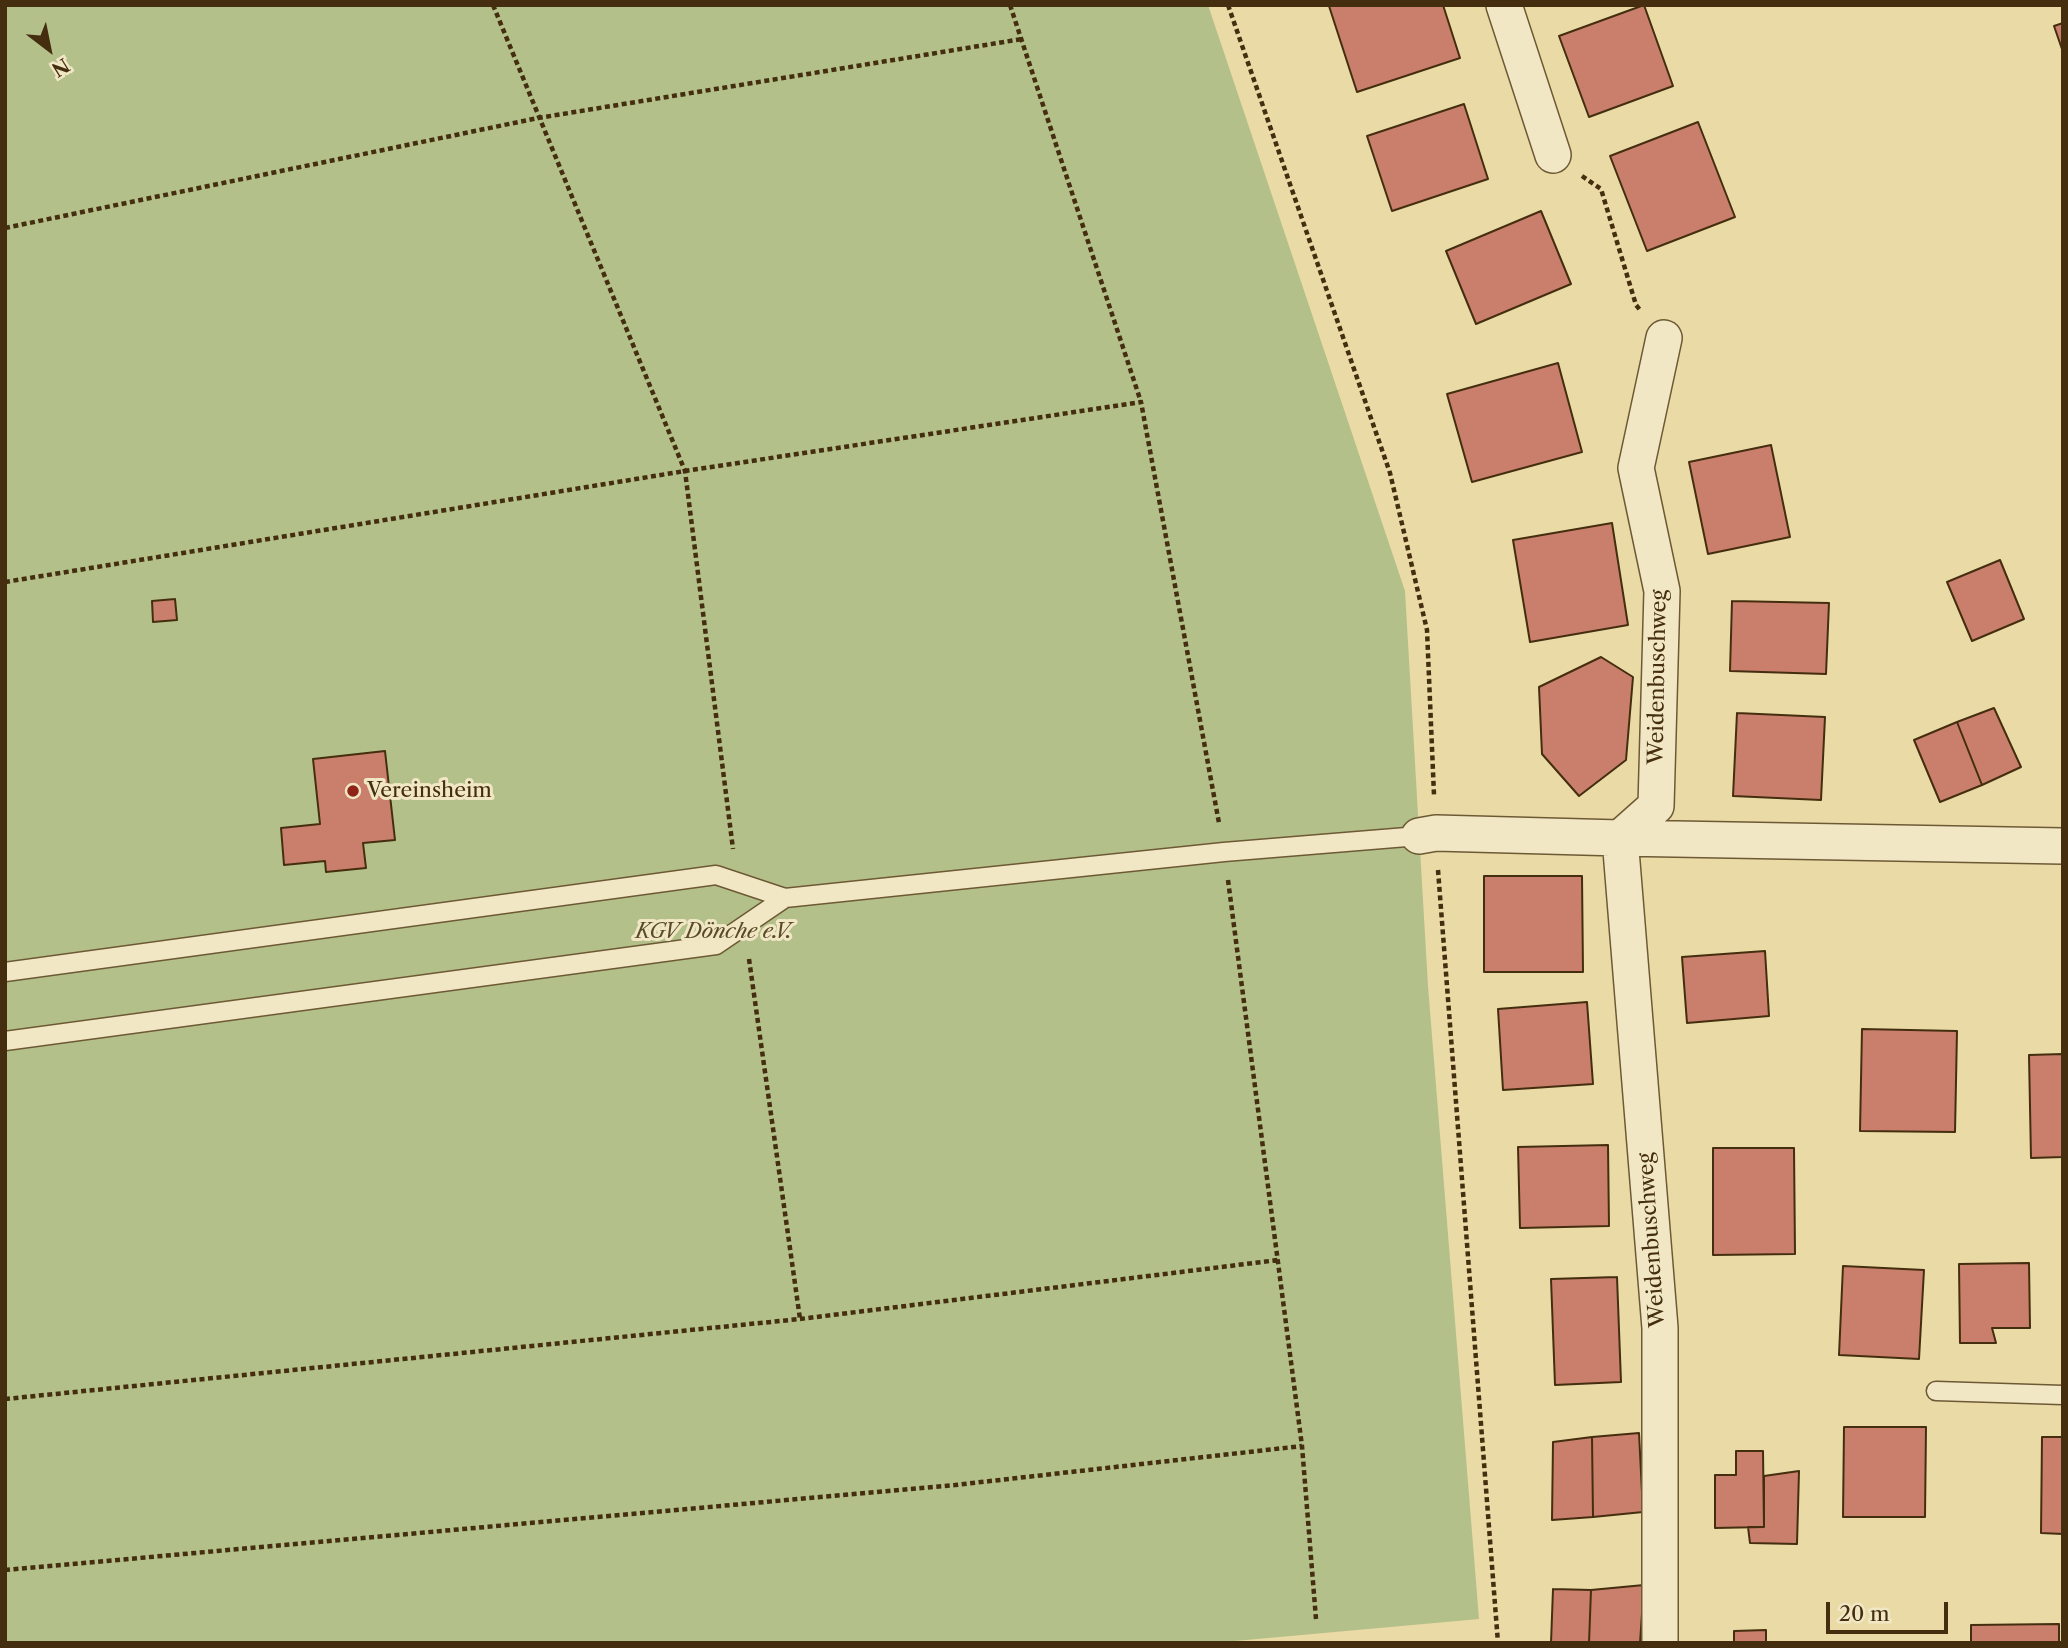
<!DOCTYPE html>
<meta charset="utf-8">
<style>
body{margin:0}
#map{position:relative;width:2068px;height:1648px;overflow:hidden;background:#eadaa6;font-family:"Libre Caslon Text",serif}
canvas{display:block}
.frame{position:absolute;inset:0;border:7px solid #442e0f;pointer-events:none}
.north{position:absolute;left:14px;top:14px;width:70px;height:70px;-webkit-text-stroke:5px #f1e7c5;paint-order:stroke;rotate:148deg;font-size:19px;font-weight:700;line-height:28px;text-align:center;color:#442e0f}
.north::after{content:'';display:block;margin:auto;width:24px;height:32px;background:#442e0f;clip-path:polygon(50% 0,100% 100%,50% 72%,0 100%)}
.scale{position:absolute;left:1826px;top:1602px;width:122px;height:32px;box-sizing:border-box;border:4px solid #442e0f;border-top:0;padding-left:9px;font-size:21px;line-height:24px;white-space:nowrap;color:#442e0f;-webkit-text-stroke:5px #f1e7c5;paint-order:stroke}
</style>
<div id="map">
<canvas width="2068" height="1648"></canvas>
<div class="frame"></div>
<div class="north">N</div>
<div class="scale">20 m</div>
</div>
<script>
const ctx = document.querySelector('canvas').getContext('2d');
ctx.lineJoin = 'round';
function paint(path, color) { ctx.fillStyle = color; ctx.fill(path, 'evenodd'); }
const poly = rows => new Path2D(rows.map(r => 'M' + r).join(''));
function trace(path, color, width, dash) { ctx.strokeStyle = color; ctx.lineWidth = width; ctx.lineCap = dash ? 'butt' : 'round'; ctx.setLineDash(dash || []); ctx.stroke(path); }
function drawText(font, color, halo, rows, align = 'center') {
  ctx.font = font + ' "Libre Caslon Text",serif'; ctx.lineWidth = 6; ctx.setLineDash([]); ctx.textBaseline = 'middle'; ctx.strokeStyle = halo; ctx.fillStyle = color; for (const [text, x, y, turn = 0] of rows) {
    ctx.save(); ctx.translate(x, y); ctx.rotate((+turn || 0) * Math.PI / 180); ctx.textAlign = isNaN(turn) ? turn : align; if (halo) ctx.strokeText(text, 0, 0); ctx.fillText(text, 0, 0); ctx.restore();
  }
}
const green = poly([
 [5,5,1208,5,1405,591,1428,986,1479,1619,1213,1643,5,1643]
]);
const building = poly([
 [1332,5,1443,5,1460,58,1357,92,1329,6,1332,5],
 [1644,5,1673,86,1589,117,1559,36,1644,5],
 [2063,23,2063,52,2054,26,2063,23],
 [1464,104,1488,179,1392,211,1367,136,1464,104],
 [1698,122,1735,217,1647,251,1610,156,1698,122],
 [1541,211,1571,284,1476,324,1446,251,1541,211],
 [1558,363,1582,452,1472,482,1447,394,1558,363],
 [1771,445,1790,537,1708,554,1689,462,1771,445],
 [1612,523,1628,625,1530,642,1513,540,1612,523],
 [2000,560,2024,619,1972,641,1947,582,2000,560],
 [175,599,177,620,153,622,152,601,175,599],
 [1732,601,1829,603,1826,674,1730,671,1732,601],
 [1601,657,1633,677,1626,760,1579,796,1542,754,1539,687,1601,657],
 [1994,708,2021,767,1982,785,1957,722,1994,708],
 [1737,713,1825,717,1821,800,1733,796,1737,713],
 [1957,722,1982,785,1940,802,1914,740,1957,722],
 [385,751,395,840,363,843,366,868,326,872,325,861,284,865,281,828,320,824,313,759,385,751],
 [1484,876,1582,876,1583,972,1484,972,1484,876],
 [1765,951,1769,1016,1687,1023,1682,957,1765,951],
 [1587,1002,1593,1084,1503,1090,1498,1009,1587,1002],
 [1862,1029,1957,1031,1955,1132,1860,1131,1862,1029],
 [2063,1054,2063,1157,2031,1158,2029,1055,2063,1054],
 [1608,1145,1609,1226,1520,1228,1518,1147,1608,1145],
 [1713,1148,1794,1148,1795,1254,1713,1255,1713,1148],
 [2029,1263,2030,1328,1992,1328,1996,1343,1960,1343,1959,1264,2029,1263],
 [1843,1266,1924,1270,1919,1359,1839,1355,1843,1266],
 [1617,1277,1621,1382,1555,1385,1551,1279,1617,1277],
 [1844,1427,1926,1427,1925,1517,1843,1517,1844,1427],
 [1639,1433,1643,1512,1593,1517,1592,1437,1639,1433],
 [1592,1437,1593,1517,1552,1520,1553,1442,1592,1437],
 [2042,1437,2063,1437,2063,1534,2041,1533,2042,1437],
 [1736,1451,1763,1451,1764,1527,1715,1528,1715,1475,1736,1475,1736,1451],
 [1799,1471,1797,1544,1750,1543,1748,1527,1764,1527,1764,1476,1799,1471],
 [1644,1585,1640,1643,1589,1643,1591,1590,1644,1585],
 [1553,1589,1591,1590,1589,1643,1551,1643,1553,1589],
 [2059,1624,2059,1643,1971,1643,1971,1625,2059,1624],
 [1766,1630,1766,1643,1734,1643,1734,1631,1766,1630]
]);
const path = poly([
 [493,5,685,471,733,849],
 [1010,5,1141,402],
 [1228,5,1390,473,1427,630,1434,795],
 [1582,176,1601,189,1636,305,1641,311],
 [5,228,538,118,1022,39],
 [5,582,685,471,1141,402,1219,823],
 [1438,870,1498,1643],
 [1228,880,1302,1446,1316,1619],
 [749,959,800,1319],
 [5,1399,800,1319,1278,1260],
 [5,1570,955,1485,1302,1446]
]);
const service = poly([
 [5,972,716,875,785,898,1224,852,1419,836],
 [5,1041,716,945,785,898],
 [1936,1391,2063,1395]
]);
const minor = poly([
 [1504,5,1553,155],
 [1419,836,1436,833,1620,838,2063,846],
 [1660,1643,1660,1328,1620,838,1656,806,1662,591,1636,468,1664,338]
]);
const markers = [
 [353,791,7,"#8f2418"]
];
const streetNames = [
 ["Weidenbuschweg",1658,677,-89],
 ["Weidenbuschweg",1652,1240,-94]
];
const poiNames = [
 ["Vereinsheim",367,791]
];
const parkNames = [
 ["KGV Dönche e.V.",714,932]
];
paint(green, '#b3c08a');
paint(building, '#c97f6b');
trace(building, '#442e0f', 2);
trace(service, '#6e5935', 21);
trace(minor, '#6e5935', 38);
trace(path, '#442e0f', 4.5, [5, 3.5]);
trace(service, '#f1e7c5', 18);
trace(minor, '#f1e7c5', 35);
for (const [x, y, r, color] of markers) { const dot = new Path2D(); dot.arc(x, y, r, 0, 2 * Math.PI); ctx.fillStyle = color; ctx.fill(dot); trace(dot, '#f1e7c5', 2.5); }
drawText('21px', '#442e0f', '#f1e7c5', streetNames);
drawText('21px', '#442e0f', '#f1e7c5', poiNames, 'left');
drawText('italic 21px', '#5a4b28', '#f1e7c5', parkNames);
</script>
